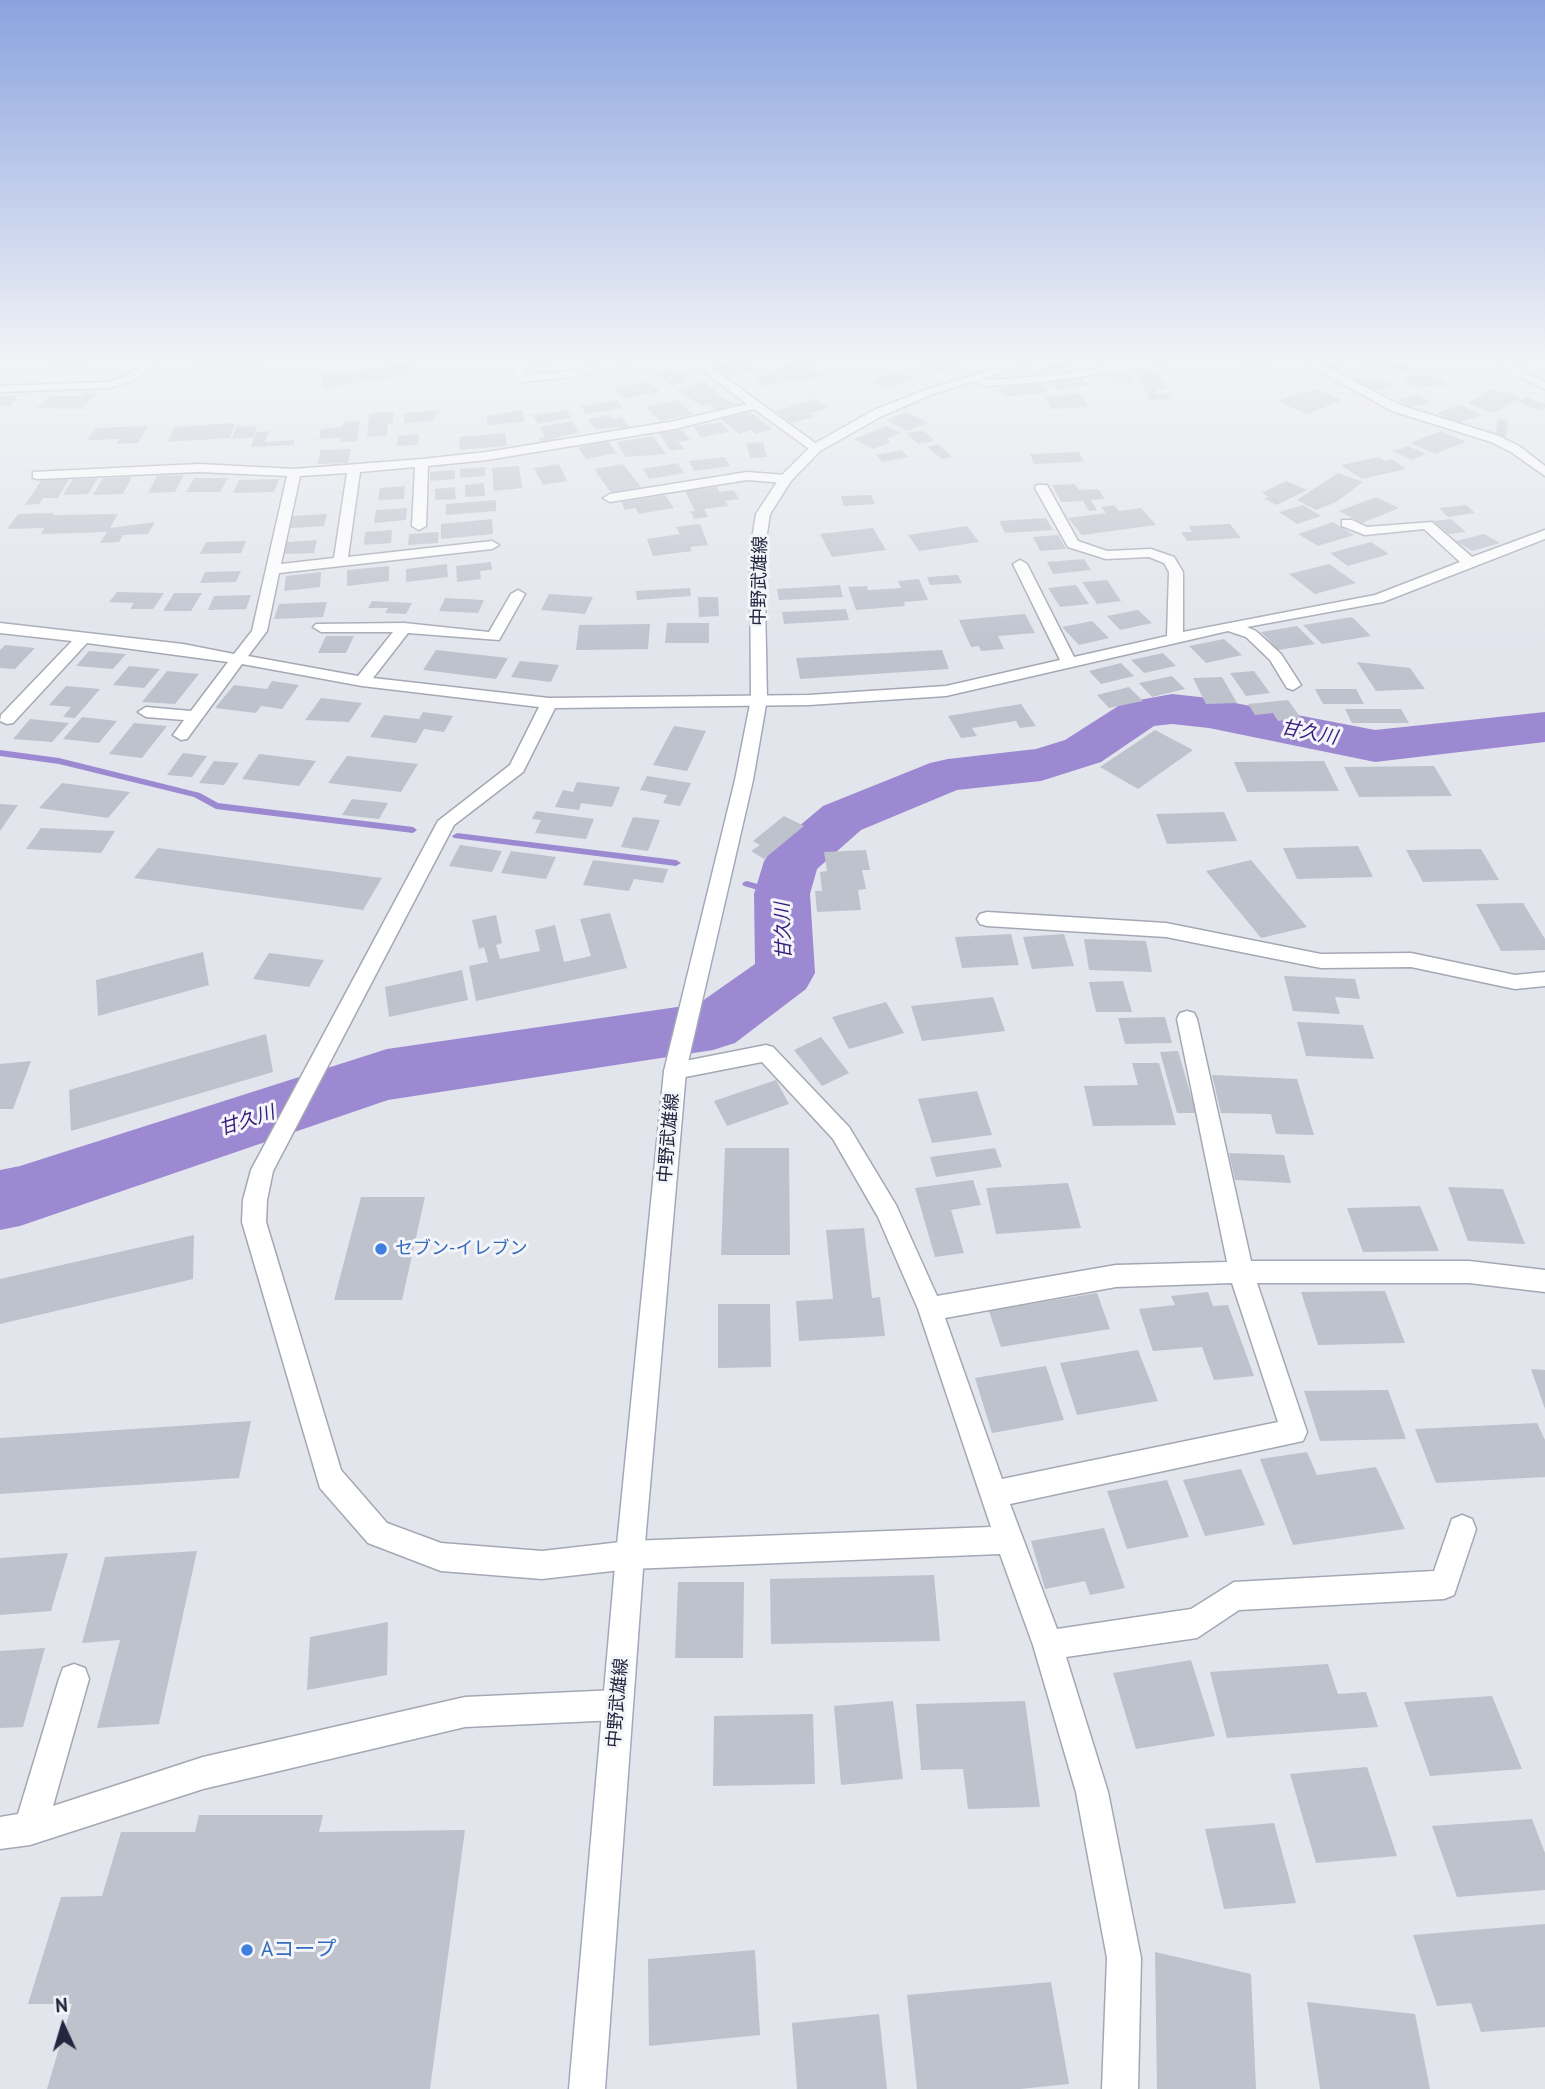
<!DOCTYPE html>
<meta charset="utf-8">
<style>
body{margin:0}
#map{position:relative;width:1545px;height:2089px;overflow:hidden;background:#e2e5ec;font-family:"PT Sans",sans-serif}
canvas{display:block}
.north{position:absolute;left:28px;top:1991px;width:70px;height:70px;-webkit-text-stroke:5px #f3f5f9;paint-order:stroke;rotate:356deg;font-size:19px;font-weight:700;line-height:28px;text-align:center;color:#22263e}
.north::after{content:'';display:block;margin:auto;width:24px;height:32px;background:#22263e;clip-path:polygon(50% 0,100% 100%,50% 72%,0 100%)}
</style>
<div id="map">
<canvas width="1545" height="2089"></canvas>
<div class="north">N</div>
</div>
<script>
const ctx = document.querySelector('canvas').getContext('2d');
ctx.lineJoin = 'round';
const poly = rows => new Path2D(rows.map(r => 'M' + r).join(''));
function paint(path, color) { ctx.fillStyle = color; ctx.fill(path, 'evenodd'); }
function trace(path, color, width, dash) { ctx.strokeStyle = color; ctx.lineWidth = width; ctx.lineCap = dash ? 'butt' : 'round'; ctx.setLineDash(dash || []); ctx.stroke(path); }
function drawText(font, color, halo, rows, align = 'center') {
  ctx.font = font + ' "PT Sans","Noto Sans JP",sans-serif'; ctx.lineWidth = 6; ctx.setLineDash([]); ctx.textBaseline = 'middle'; ctx.strokeStyle = halo; ctx.fillStyle = color; for (const [text, x, y, turn = 0] of rows) {
    ctx.save(); ctx.translate(x, y); ctx.rotate((+turn || 0) * Math.PI / 180); ctx.textAlign = isNaN(turn) ? turn : align; if (halo) ctx.strokeText(text, 0, 0); ctx.fillText(text, 0, 0); ctx.restore();
  }
}
const stream = poly([
 [0,750,59,758,200,793,218,803,413,827,417,830,413,833,216,809,194,797,59,764,0,756,0,750],
 [457,833,676,860,681,863,676,866,454,838,452,836,457,833],
 [747,881,785,892,787,894,782,897,744,886,742,884,744,882,747,881]
]);
const river = poly([
 [1172,694,1209,698,1375,730,1545,712,1545,742,1375,762,1209,728,1172,724,1154,726,1101,762,1041,781,957,790,861,830,817,869,810,894,815,973,806,989,735,1043,713,1050,388,1100,20,1226,0,1230,0,1170,20,1166,387,1049,698,1004,755,964,754,894,764,861,773,848,823,806,930,763,948,759,1036,749,1065,740,1123,703,1172,694]
]);
const building = poly([
 [49,361,92,361,87,368,76,370,41,371],
 [196,361,222,361,216,369,190,369],
 [224,361,268,361,262,370,218,369],
 [527,361,556,361,559,365,533,370],
 [733,361,742,361,755,370,728,377,714,367],
 [801,361,816,361,822,365,811,368,824,376,798,383,792,379,766,386,753,378,772,373,768,370],
 [925,361,973,361,973,362,937,373,919,363],
 [1064,361,1074,366,1038,375,1030,371],
 [1238,361,1270,361,1278,366,1251,371],
 [1319,361,1351,361,1356,364,1340,367,1348,372,1337,374],
 [1357,361,1387,361,1392,365,1406,363,1417,371,1391,374,1381,367,1367,368],
 [1501,361,1537,361,1540,363,1517,368],
 [411,362,416,374,324,388,320,375],
 [668,368,674,372,679,371,688,377,682,379,687,382,672,386,654,372],
 [895,370,914,379,886,389,871,382],
 [1136,371,1157,371,1167,390,1155,390,1157,394,1169,394,1172,399,1149,400],
 [1108,372,1129,372,1136,383,1113,383],
 [1434,375,1446,385,1413,387,1401,377],
 [1375,376,1395,387,1373,391,1353,380],
 [1081,377,1090,385,1058,390,1049,381],
 [648,381,660,391,625,399,613,389],
 [704,382,717,391,711,392,736,404,718,410,709,404,701,406,677,390],
 [1041,383,1048,392,1005,397,998,388],
 [1316,389,1342,400,1307,414,1277,401],
 [1494,389,1521,398,1493,413,1467,403],
 [85,393,97,393,82,409,37,408,50,396,82,396],
 [1080,394,1089,407,1052,409,1044,396],
 [18,395,11,406,0,406,0,396],
 [1418,395,1432,402,1411,407,1398,400],
 [1526,397,1545,404,1545,408,1541,411,1517,402],
 [815,399,828,408,810,413,815,416,792,423,775,411],
 [617,400,622,408,586,414,581,406],
 [677,400,693,414,661,421,645,407],
 [1460,405,1481,415,1458,423,1436,413],
 [441,410,431,421,404,423,405,413],
 [523,410,524,422,487,425,487,416],
 [567,410,571,418,538,424,533,415],
 [394,411,393,423,388,424,387,435,367,437,369,413],
 [750,412,773,429,756,434,752,430,739,434,721,419],
 [907,412,928,423,907,431,886,420],
 [609,415,613,419,621,417,629,427,595,429,587,419],
 [1498,419,1508,420,1506,437,1495,436],
 [360,421,357,441,340,442,341,437,319,439,321,429,342,427,343,422],
 [572,421,580,433,554,438,557,441,542,444,539,438,545,437,539,427],
 [721,422,729,432,701,437,693,427],
 [235,423,230,438,167,442,174,427],
 [148,426,138,443,116,444,119,439,87,440,95,428],
 [257,426,253,437,232,439,236,427],
 [886,426,901,433,887,439,891,442,873,449,854,439],
 [682,430,690,440,678,442,684,449,671,451,659,433],
 [923,430,935,441,918,444,906,433],
 [269,431,265,442,295,440,294,445,251,447,256,432],
 [1441,431,1466,442,1435,454,1410,443],
 [505,433,507,446,460,450,459,437],
 [419,434,418,445,397,446,398,436],
 [653,436,666,454,626,457,616,442],
 [608,441,617,453,586,459,578,447],
 [763,442,767,457,750,458,746,443],
 [938,444,952,457,941,459,927,447],
 [1408,446,1426,454,1411,460,1393,451],
 [351,449,348,463,317,464,321,450],
 [901,450,909,457,883,462,875,455],
 [1079,452,1084,462,1034,464,1030,454],
 [725,457,730,466,694,471,689,461],
 [1379,457,1385,461,1392,459,1406,469,1362,479,1341,465],
 [678,463,684,473,649,479,643,469],
 [559,464,567,481,543,485,534,468],
 [623,464,641,487,611,493,594,469],
 [519,466,522,488,494,491,492,468],
 [485,467,485,476,460,478,460,469],
 [455,470,455,479,430,481,430,472],
 [1338,473,1363,482,1336,502,1316,510,1297,500],
 [184,475,175,492,148,493,157,476],
 [132,477,123,494,93,495,103,478],
 [70,478,58,498,43,498,39,504,25,505,42,479],
 [98,478,88,494,63,495,73,479],
 [194,478,228,478,220,492,186,492],
 [279,479,274,492,233,493,239,480],
 [1286,481,1307,490,1277,505,1264,499,1269,497,1262,493],
 [484,483,485,496,465,497,465,485],
 [1075,484,1079,490,1098,489,1105,499,1091,500,1097,510,1089,511,1083,501,1061,502,1052,485],
 [405,486,404,499,378,500,380,488],
 [455,487,456,499,435,500,435,489],
 [717,487,720,492,734,490,739,499,725,501,728,506,704,509,708,517,694,519,690,511,695,511,685,491],
 [665,495,674,508,639,514,635,508,625,510,621,502],
 [871,495,875,504,844,506,841,496],
 [1376,497,1399,508,1362,523,1339,511],
 [496,500,496,511,446,515,446,504],
 [1114,505,1119,511,1141,508,1156,525,1082,535,1068,518,1106,513,1101,507],
 [1303,505,1321,516,1297,524,1279,512],
 [1466,505,1475,513,1448,517,1439,508],
 [407,508,406,520,374,523,376,510],
 [54,513,53,515,118,514,110,528,155,522,148,534,123,535,119,542,100,543,107,532,41,534,44,528,7,529,18,514],
 [327,514,324,526,290,528,293,516],
 [1046,518,1053,530,1005,533,999,521],
 [492,519,493,534,441,539,441,524],
 [1451,519,1466,532,1449,534,1434,521],
 [1333,522,1354,535,1318,546,1298,534],
 [700,524,708,545,690,547,692,551,653,556,647,539,680,534,676,527],
 [1230,524,1241,538,1187,541,1181,532,1192,532,1189,526],
 [967,526,979,542,919,551,908,535],
 [873,528,886,550,832,557,820,534],
 [392,530,391,543,364,545,365,532],
 [439,532,438,543,408,545,409,534],
 [1484,534,1500,543,1472,551,1456,541],
 [1058,535,1066,549,1040,551,1033,537],
 [317,540,314,553,283,554,287,542],
 [246,541,241,553,200,554,206,542],
 [1371,542,1389,554,1348,566,1330,553],
 [1084,559,1091,570,1053,574,1047,562],
 [491,562,492,570,480,571,481,579,457,582,456,566],
 [447,564,448,577,406,582,406,569],
 [1329,564,1356,583,1315,594,1289,574],
 [389,566,389,581,347,586,347,570],
 [241,571,236,582,200,583,205,572],
 [321,572,320,587,284,591,286,576],
 [958,575,962,583,930,585,927,577],
 [919,579,928,600,904,602,905,606,856,610,848,587,867,586,868,590,901,588,898,581],
 [1107,580,1121,601,1097,604,1082,582],
 [840,585,843,597,779,600,777,589],
 [1076,585,1089,604,1060,607,1048,588],
 [690,588,691,596,637,600,636,591],
 [117,592,164,593,153,609,130,609,134,603,109,602],
 [174,593,202,593,191,611,163,611],
 [549,594,593,597,585,614,541,610],
 [251,595,246,609,208,610,214,596],
 [698,597,718,597,719,616,699,617],
 [445,598,484,600,478,613,439,611],
 [372,601,412,603,406,614,385,613,388,608,368,608],
 [327,602,323,617,274,619,279,604],
 [846,609,849,620,784,624,782,612],
 [1138,610,1152,623,1120,630,1107,616],
 [1025,614,1035,633,998,636,1004,649,981,651,979,646,971,647,959,620],
 [1352,617,1371,636,1322,644,1303,625],
 [1092,621,1109,638,1079,645,1062,627],
 [667,623,709,623,709,643,665,643],
 [650,624,648,649,576,650,579,625],
 [1297,626,1315,644,1278,650,1261,632],
 [326,636,354,636,346,653,318,653],
 [1224,639,1242,655,1206,663,1189,646],
 [5,645,35,648,15,669,0,668,0,650],
 [436,650,508,658,496,679,423,670],
 [942,650,949,669,800,679,796,658],
 [89,651,126,654,113,669,76,666],
 [1163,653,1176,666,1144,673,1131,660],
 [520,661,559,665,551,682,511,677],
 [1357,662,1410,668,1425,689,1376,691],
 [1121,663,1134,676,1101,684,1089,671],
 [129,666,160,669,144,688,113,685],
 [167,671,199,674,175,704,142,702],
 [1254,671,1270,693,1246,696,1230,673],
 [1172,676,1185,689,1152,697,1139,683],
 [1222,677,1237,703,1206,704,1193,678],
 [272,681,299,685,282,709,261,706,256,713,215,708,234,685,267,689],
 [66,686,100,689,75,718,63,717,71,707,49,705],
 [1129,687,1143,701,1109,708,1097,695],
 [1315,689,1356,689,1364,704,1323,704],
 [321,698,362,703,349,722,305,720],
 [1288,700,1301,718,1278,721,1273,713,1255,715,1248,704],
 [1021,704,1036,726,1020,728,1016,721,972,728,977,736,961,738,948,716],
 [1345,709,1401,709,1409,723,1352,723],
 [423,712,453,716,444,732,424,729,416,743,370,737,384,715,419,719],
 [82,717,117,721,99,743,63,739],
 [30,719,69,723,52,742,13,739],
 [134,723,167,726,142,758,109,754],
 [674,726,706,731,687,771,653,765],
 [1155,730,1193,750,1138,789,1100,767],
 [183,753,207,756,192,777,167,775],
 [259,754,316,761,299,786,242,779],
 [347,756,418,764,401,792,328,783],
 [214,761,239,763,224,785,199,783],
 [1324,761,1339,791,1247,792,1234,762],
 [1434,766,1452,796,1359,797,1344,767],
 [647,776,691,783,680,806,663,803,667,795,640,790],
 [577,782,620,787,612,807,581,803,579,810,555,807,563,790,573,792],
 [62,783,130,792,108,818,39,808],
 [352,799,388,803,379,819,342,815],
 [0,804,18,805,0,831],
 [536,811,594,819,586,839,535,833,541,820,532,819],
 [1224,812,1237,841,1167,844,1156,814],
 [784,816,804,826,764,859,751,851,760,845,753,841],
 [633,817,660,820,648,851,621,847],
 [41,828,115,831,101,853,26,849],
 [460,845,502,851,492,872,449,866],
 [1358,846,1373,877,1297,879,1283,848],
 [158,848,382,878,363,910,134,878],
 [1481,849,1499,880,1423,882,1406,850],
 [866,850,870,870,862,870,866,889,858,890,861,910,817,912,815,891,822,891,820,872,827,871,824,852],
 [511,851,556,857,546,879,501,873],
 [593,860,668,869,663,883,634,879,629,891,583,885],
 [1251,860,1307,927,1261,938,1206,871],
 [1523,903,1545,939,1545,950,1501,951,1476,904],
 [610,913,627,968,476,1001,469,966,488,962,484,947,479,949,472,920,496,915,502,943,496,945,500,959,540,951,535,930,555,925,564,962,591,956,580,919],
 [1011,934,1019,965,962,968,955,937],
 [1064,934,1074,966,1032,969,1023,937],
 [1084,939,1146,941,1152,972,1089,970],
 [203,952,209,985,98,1016,96,980],
 [269,953,324,960,309,987,253,979],
 [462,970,468,1000,389,1017,385,987],
 [1284,976,1355,979,1360,999,1335,997,1340,1014,1293,1011],
 [1123,981,1132,1012,1096,1012,1089,982],
 [993,997,1005,1031,922,1041,911,1006],
 [886,1002,904,1033,849,1049,832,1017],
 [1165,1017,1172,1043,1125,1044,1118,1018],
 [1297,1022,1363,1025,1374,1059,1306,1056],
 [266,1034,273,1072,71,1131,69,1090],
 [821,1037,849,1073,822,1086,794,1050],
 [1178,1051,1196,1113,1177,1113,1160,1052],
 [31,1061,13,1109,0,1109,0,1064],
 [1132,1063,1159,1063,1176,1125,1093,1126,1084,1086,1138,1085],
 [1212,1075,1297,1079,1314,1135,1276,1134,1271,1114,1221,1113],
 [776,1080,789,1104,727,1126,714,1101],
 [977,1091,992,1135,932,1143,918,1099],
 [725,1148,789,1148,790,1255,721,1255],
 [995,1148,1002,1167,936,1177,930,1157],
 [1229,1153,1284,1155,1291,1183,1235,1180],
 [973,1180,981,1205,951,1210,964,1253,935,1257,915,1188],
 [1068,1183,1081,1228,996,1234,986,1188],
 [1448,1187,1503,1189,1525,1244,1468,1241],
 [361,1197,425,1197,402,1300,334,1300],
 [1420,1206,1439,1251,1363,1252,1347,1208],
 [864,1228,872,1298,880,1297,885,1336,799,1341,796,1301,833,1299,826,1230],
 [194,1235,193,1279,0,1324,0,1279],
 [1385,1291,1405,1343,1318,1345,1301,1292],
 [1208,1292,1213,1306,1228,1305,1254,1376,1214,1380,1202,1347,1153,1351,1139,1309,1175,1305,1171,1296],
 [1097,1293,1110,1329,1001,1347,989,1311],
 [718,1304,770,1304,771,1367,718,1368],
 [1138,1350,1158,1401,1077,1415,1060,1363],
 [1046,1366,1064,1420,992,1433,975,1378],
 [1531,1369,1545,1370,1545,1409],
 [1388,1390,1406,1439,1320,1441,1304,1391],
 [251,1421,239,1478,0,1494,0,1438],
 [1537,1423,1545,1440,1545,1477,1436,1483,1415,1429],
 [1307,1452,1317,1475,1376,1467,1405,1529,1293,1545,1260,1459],
 [1241,1469,1265,1525,1205,1536,1183,1480],
 [1167,1480,1189,1537,1127,1549,1107,1491],
 [1104,1528,1125,1588,1090,1595,1085,1581,1045,1589,1031,1541],
 [197,1551,159,1724,97,1728,120,1640,82,1643,105,1557],
 [68,1553,51,1611,0,1615,0,1558],
 [934,1575,940,1641,771,1644,770,1579],
 [678,1582,744,1582,743,1658,675,1658],
 [388,1622,387,1675,307,1690,310,1637],
 [45,1648,23,1727,0,1728,0,1651],
 [1191,1660,1215,1736,1136,1749,1113,1673],
 [1328,1664,1338,1694,1366,1692,1378,1727,1227,1738,1210,1672],
 [1492,1696,1522,1769,1430,1776,1404,1702],
 [893,1701,903,1779,841,1785,834,1706],
 [1025,1701,1040,1807,968,1809,963,1769,921,1770,916,1704],
 [813,1714,815,1784,713,1786,714,1716],
 [1367,1767,1397,1856,1316,1863,1290,1774],
 [199,1815,323,1815,319,1832,465,1830,430,2089,47,2089,72,2004,28,2004,61,1897,102,1896,121,1832,195,1832],
 [1532,1819,1545,1853,1545,1890,1457,1897,1432,1826],
 [1274,1823,1296,1903,1224,1909,1205,1829],
 [1545,1924,1545,2027,1481,2032,1471,2003,1437,2006,1413,1935],
 [755,1950,760,2035,649,2046,648,1959],
 [1155,1952,1251,1974,1256,2089,1157,2089],
 [1051,1982,1069,2084,1020,2089,917,2089,907,1995],
 [1307,2002,1415,2014,1430,2089,1320,2089],
 [879,2014,887,2089,797,2089,792,2023]
]);
const street = poly([
 [147,361,160,361,132,381,108,388,0,392,0,386,107,382,124,377,147,361],
 [507,361,518,361,526,375,579,370,619,361,642,361,579,376,523,382,519,381,507,361],
 [690,361,703,361,822,448,820,451,812,451,754,409,675,429,487,460,428,466,426,526,419,530,412,526,415,467,360,472,348,557,492,541,499,545,492,549,279,573,267,631,248,656,358,676,393,632,321,632,313,627,316,624,404,623,489,632,511,594,518,590,525,594,499,640,408,633,373,678,549,698,809,695,946,686,1060,660,1013,564,1020,560,1027,564,1074,657,1167,636,1169,572,1164,563,1149,557,1106,559,1068,547,1035,488,1037,485,1047,485,1078,541,1107,551,1151,549,1174,557,1183,572,1183,632,1375,595,1460,562,1424,529,1365,535,1342,526,1342,520,1352,520,1367,527,1432,522,1472,557,1545,530,1545,539,1383,602,1247,627,1256,631,1281,654,1301,685,1293,690,1287,688,1270,660,1246,637,1228,631,946,696,809,705,555,708,523,772,454,825,273,1171,267,1200,266,1222,341,1470,387,1523,441,1543,542,1551,630,1541,991,1527,918,1309,878,1217,833,1139,762,1062,675,1079,667,1077,664,1071,667,1065,675,1063,766,1045,773,1047,849,1127,896,1205,937,1296,1116,1265,1227,1262,1177,1019,1180,1013,1187,1011,1194,1013,1197,1019,1251,1261,1469,1261,1545,1270,1545,1292,1469,1283,1257,1283,1307,1432,1303,1441,1010,1504,1057,1629,1191,1609,1234,1582,1434,1571,1452,1519,1462,1515,1472,1519,1476,1529,1454,1595,1444,1599,1239,1610,1197,1638,1066,1657,1108,1792,1141,1958,1138,2089,1102,2089,1107,1958,1076,1792,1033,1645,1000,1554,630,1569,542,1579,441,1571,368,1543,320,1488,242,1222,243,1200,251,1170,438,821,510,765,539,707,362,686,242,664,187,739,181,740,173,735,184,720,146,717,138,712,146,707,191,711,228,662,87,643,13,723,7,724,0,721,1,715,72,641,0,633,0,623,183,644,234,654,252,631,287,476,199,472,38,479,33,478,33,472,199,464,294,469,422,459,487,452,675,421,747,404,690,361],
 [347,473,334,558,281,564,300,476,347,473],
 [1232,1283,1278,1422,1002,1479,945,1318,1116,1287,1232,1283],
 [1144,361,1177,361,1172,364,1041,382,988,386,967,379,973,376,988,380,1041,376,1144,361],
 [1301,361,1315,361,1400,405,1499,436,1519,446,1545,466,1545,476,1511,452,1491,442,1392,411,1301,361],
 [1488,361,1503,361,1545,382,1545,389,1488,361],
 [747,472,786,475,792,479,786,483,747,480,610,502,603,498,610,494,747,472],
 [987,912,1166,923,1321,954,1411,953,1515,975,1545,972,1545,986,1515,989,1411,967,1321,968,1166,937,987,926,980,924,977,919,980,914,987,912],
 [74,1664,85,1668,89,1679,53,1806,203,1757,465,1697,617,1690,628,1694,632,1705,628,1716,617,1720,465,1727,203,1789,30,1845,0,1849,0,1817,18,1814,59,1679,63,1668,74,1664]
]);
const secondary = poly([
 [1020,361,1038,361,933,394,882,416,820,451,791,481,770,514,764,552,767,699,753,780,686,1071,644,1555,605,2089,569,2089,616,1555,664,1071,735,780,751,699,750,552,756,514,781,476,812,445,874,410,925,390,1020,361]
]);
const markers = [
 [381,1249,7,"#3f7fe0"],
 [247,1950,7,"#3f7fe0"]
];
const streetNames = [
 ["中野武雄線",760,581,-89],
 ["中野武雄線",669,1138,-85],
 ["中野武雄線",618,1703,-85]
];
const shopNames = [
 ["セブン-イレブン",395,1249]
];
const waterNames = [
 ["甘久川",1309,733,11],
 ["甘久川",784,931,-92],
 ["甘久川",247,1121,-18]
];
const nearShopnames = [
 ["Aコープ",261,1950]
];
paint(stream, '#9d89d2');
paint(river, '#9d89d2');
paint(building, '#bec2cd');
trace(street, '#a5a8b4', 3);
trace(secondary, '#a3a9bb', 3);
paint(street, '#fff');
paint(secondary, '#fff');
const sky = ctx.createLinearGradient(0, 0, 0, 654);
sky.addColorStop(0, '#8aa3df');
sky.addColorStop(0.55, '#f2f3f6');
sky.addColorStop(1, '#f2f3f600');
ctx.fillStyle = sky;
ctx.fillRect(0, 0, 1545, 654);
for (const [x, y, r, color] of markers) { const dot = new Path2D(); dot.arc(x, y, r, 0, 2 * Math.PI); ctx.fillStyle = color; ctx.fill(dot); trace(dot, '#f3f5f9', 2.5); }
drawText('18px', '#22263e', '#f3f5f9', streetNames);
drawText('18px', '#366cbe', '#f3f5f9', shopNames, 'left');
drawText('italic 19px', '#361b7b', '#f3f5f9', waterNames);
drawText('21px', '#366cbe', '#f3f5f9', nearShopnames, 'left');
</script>
